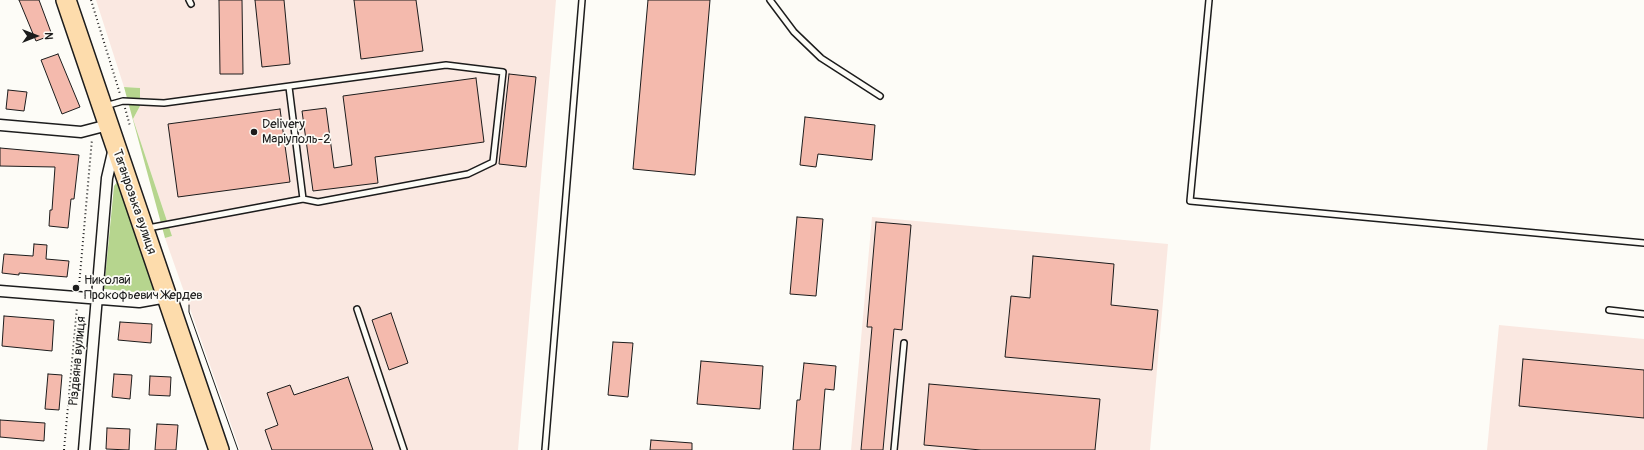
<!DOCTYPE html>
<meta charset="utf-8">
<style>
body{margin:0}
#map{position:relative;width:1644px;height:450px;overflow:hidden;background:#fdfcf7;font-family:Pangolin,sans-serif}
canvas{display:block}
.north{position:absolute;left:16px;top:16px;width:40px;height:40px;-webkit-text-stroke:3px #fdfcf7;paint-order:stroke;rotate:90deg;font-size:11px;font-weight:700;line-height:16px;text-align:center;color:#1c1c1c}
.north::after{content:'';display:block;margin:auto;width:14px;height:18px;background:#1c1c1c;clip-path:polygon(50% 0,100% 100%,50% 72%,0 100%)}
</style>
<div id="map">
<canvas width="1644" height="450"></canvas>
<div class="north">N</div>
</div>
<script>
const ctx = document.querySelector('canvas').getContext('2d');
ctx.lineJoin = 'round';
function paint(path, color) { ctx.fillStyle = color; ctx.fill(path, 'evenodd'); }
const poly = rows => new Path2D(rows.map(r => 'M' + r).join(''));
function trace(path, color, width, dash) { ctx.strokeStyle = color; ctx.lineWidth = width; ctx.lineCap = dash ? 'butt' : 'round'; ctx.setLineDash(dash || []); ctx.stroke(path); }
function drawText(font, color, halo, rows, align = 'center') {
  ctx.font = font + ' Pangolin,sans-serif'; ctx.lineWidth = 3.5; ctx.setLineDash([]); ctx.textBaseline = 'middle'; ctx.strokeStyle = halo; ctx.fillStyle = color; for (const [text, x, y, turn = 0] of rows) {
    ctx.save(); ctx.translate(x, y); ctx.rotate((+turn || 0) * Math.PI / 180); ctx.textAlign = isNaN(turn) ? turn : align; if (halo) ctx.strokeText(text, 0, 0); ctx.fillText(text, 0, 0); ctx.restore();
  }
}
const built = poly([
 [96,0,556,0,518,450,240,450,165,238,172,236,133,119,140,106,140,88,124,87],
 [872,217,1168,244,1150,450,851,450],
 [1499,325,1644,339,1644,450,1487,450]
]);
const green = poly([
 [124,87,140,88,140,106,133,119,172,236,165,238],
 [118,181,155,294,104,289,114,186]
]);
const building = poly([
 [19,0,39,0,52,35,36,41,19,0],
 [219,0,242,0,243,74,220,74,219,0],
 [255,0,284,0,290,64,262,67,255,0],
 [354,0,416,0,423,51,361,59,354,0],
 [648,0,710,0,695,175,633,169,648,0],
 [58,54,80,107,62,114,41,60,58,54],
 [509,74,536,77,526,167,499,164,509,74],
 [476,78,484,142,375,157,378,183,313,191,302,111,326,108,334,168,352,165,343,96,476,78],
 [8,90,27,92,24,111,6,109,8,90],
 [280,109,290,182,178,197,168,124,280,109],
 [805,117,875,125,872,160,818,154,816,167,800,165,805,117],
 [0,148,79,155,74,199,71,199,68,228,49,226,50,210,52,210,55,167,0,166,0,148],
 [797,217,823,219,816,296,790,294,797,217],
 [876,222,911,225,902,330,894,329,883,450,861,450,872,327,867,327,876,222],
 [34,244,47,245,46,259,69,261,67,277,19,273,19,275,2,273,4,254,33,256,34,244],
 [1033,256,1114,264,1111,305,1158,310,1152,370,1005,357,1011,296,1030,298,1033,256],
 [391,313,408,363,389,370,372,320,391,313],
 [4,316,54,320,52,351,2,346,4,316],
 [120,322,152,324,151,343,118,340,120,322],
 [613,342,633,343,628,397,608,395,613,342],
 [1523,359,1644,370,1644,418,1519,406,1523,359],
 [701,361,763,366,760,409,697,404,701,361],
 [804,363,836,366,834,390,825,389,820,450,793,450,797,400,800,400,804,363],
 [48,374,62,375,59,410,45,409,48,374],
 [114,374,132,375,130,399,112,397,114,374],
 [150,376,171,377,170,396,149,395,150,376],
 [348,377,373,450,272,450,265,430,278,425,267,393,290,385,294,395,348,377],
 [929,384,1100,399,1095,450,981,450,924,445,929,384],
 [0,420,45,423,44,441,0,437,0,420],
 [157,424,178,425,176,450,155,450,157,424],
 [107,428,130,429,129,450,106,449,107,428],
 [651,440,692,443,692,450,650,450,651,440]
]);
const path = poly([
 [91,0,120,94],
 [125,108,130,126],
 [79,286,92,139],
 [64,450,77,307]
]);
const lane = poly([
 [189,0,191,4],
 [770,0,794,32,821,58,880,96],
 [1209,0,1190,201,1644,243],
 [289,87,303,199],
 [105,106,123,101,164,103,446,65,503,72,493,162,468,174,318,202,303,199,148,228],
 [357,309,404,450],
 [1609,310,1644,314],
 [545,450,582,0],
 [894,450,904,343]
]);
const street = poly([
 [0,125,81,132,108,125],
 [0,291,139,302,167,297],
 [84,450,107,178,114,148]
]);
const highway = poly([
 [66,0,219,450]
]);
const tram = poly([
 [189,305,189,312,238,450]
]);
const markers = [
 [254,132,4,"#1c1c1c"],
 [76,288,4,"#1c1c1c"]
];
const poiNames = [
 ["Delivery",262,125],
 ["Марiуполь-2",262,140],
 ["Николай",84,281],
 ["Прокофьевич Жердев",84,296]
];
const streetNames = [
 ["Таганрозька вулиця",134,202,71],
 ["Різдвяна вулиця",78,361,-85]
];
paint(built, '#fae8e1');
paint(green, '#b6d58e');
paint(building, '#f4baad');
trace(building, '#1c1c1c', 1);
trace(lane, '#1c1c1c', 8);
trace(street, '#1c1c1c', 13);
trace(highway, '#1c1c1c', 22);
trace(path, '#1c1c1c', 2, [1, 3]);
trace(lane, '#fdfcf7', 5);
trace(street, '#fdfcf7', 10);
trace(highway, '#fddcac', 19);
trace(tram, '#1c1c1c', 1);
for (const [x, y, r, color] of markers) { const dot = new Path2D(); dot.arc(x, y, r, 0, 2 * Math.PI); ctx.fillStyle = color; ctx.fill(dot); trace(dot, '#fdfcf7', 1.5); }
drawText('13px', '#1c1c1c', '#fdfcf7', poiNames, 'left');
drawText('13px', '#1c1c1c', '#fdfcf7', streetNames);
</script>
